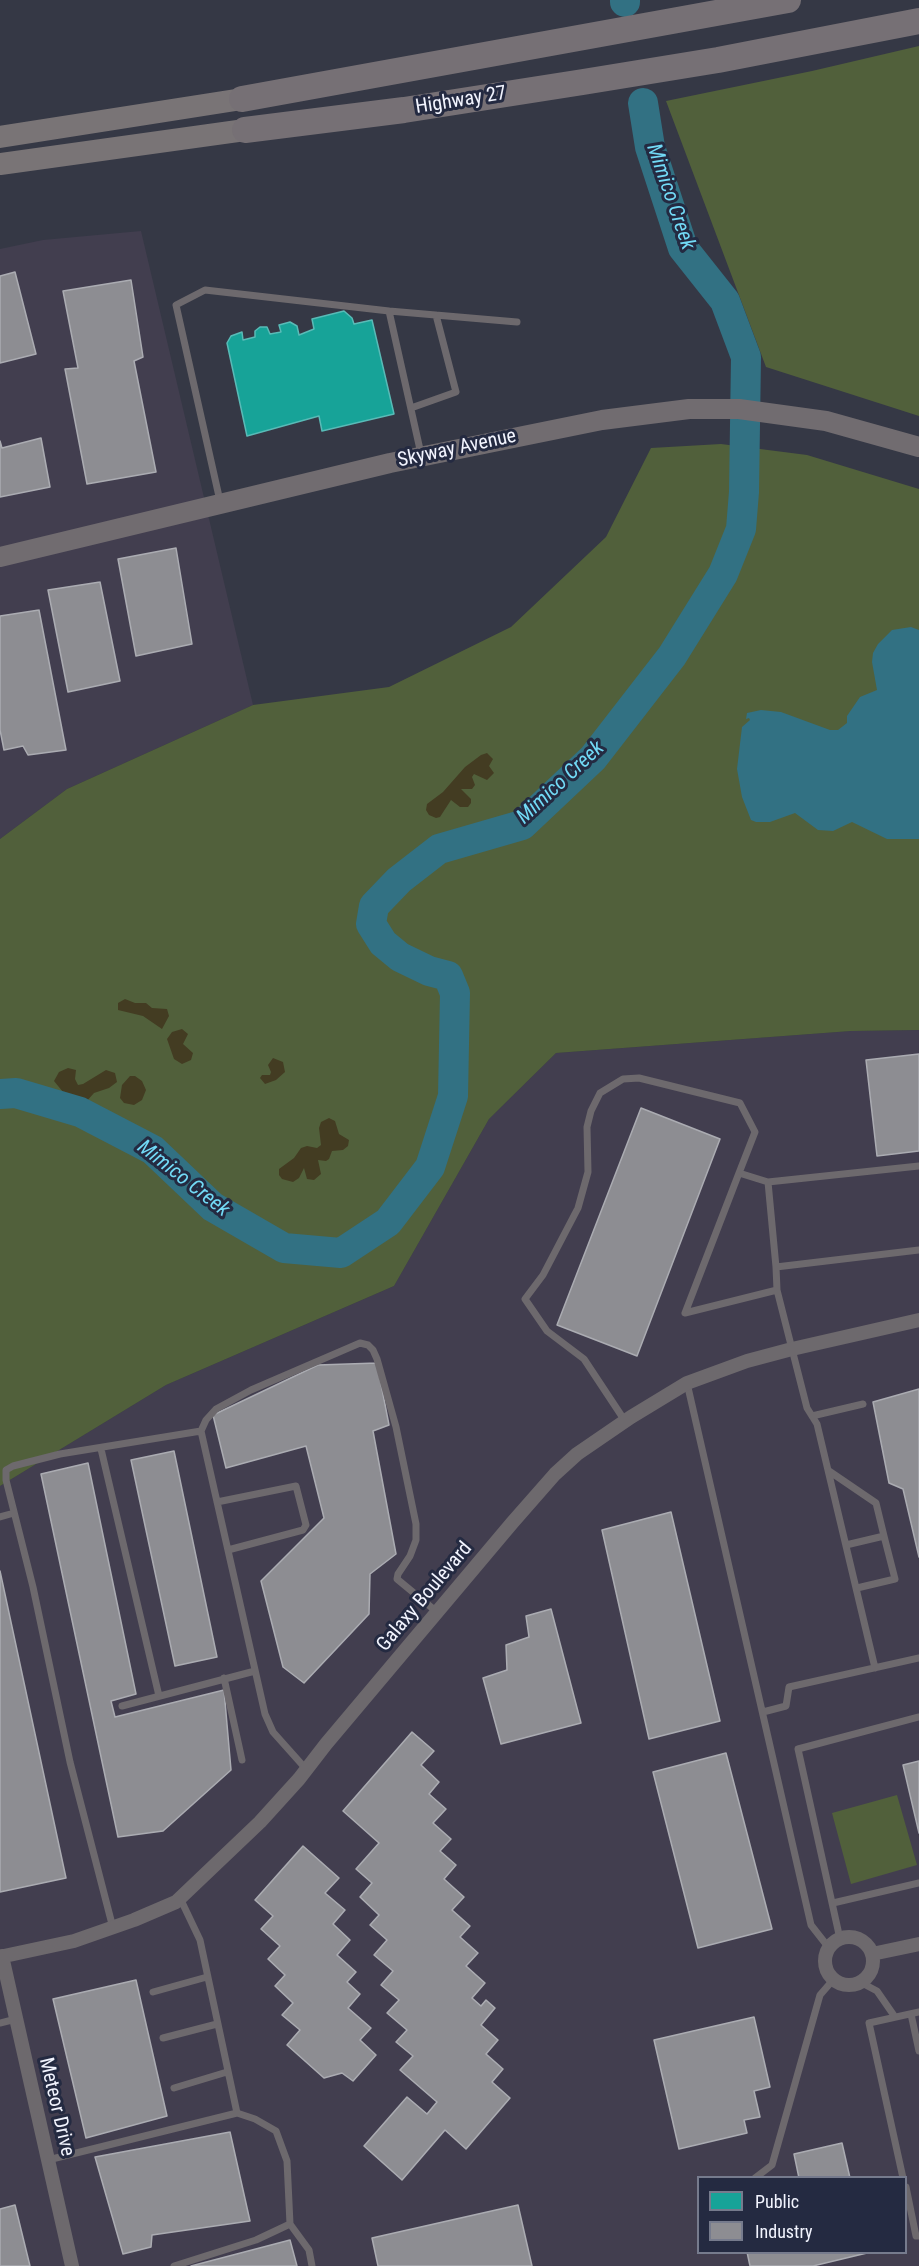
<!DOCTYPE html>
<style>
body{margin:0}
#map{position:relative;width:919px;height:2266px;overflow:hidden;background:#353845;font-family:"Roboto Condensed",sans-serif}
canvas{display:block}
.legend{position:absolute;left:697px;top:2176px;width:210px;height:78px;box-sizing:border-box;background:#242a41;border:2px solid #767b8d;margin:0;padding:8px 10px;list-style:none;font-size:18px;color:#f2f4fe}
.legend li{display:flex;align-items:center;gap:12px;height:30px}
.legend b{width:30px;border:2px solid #767b8d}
</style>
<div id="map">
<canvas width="919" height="2266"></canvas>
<ul class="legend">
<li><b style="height:16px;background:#17a398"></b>Public</li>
<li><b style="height:16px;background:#8d8d92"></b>Industry</li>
</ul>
</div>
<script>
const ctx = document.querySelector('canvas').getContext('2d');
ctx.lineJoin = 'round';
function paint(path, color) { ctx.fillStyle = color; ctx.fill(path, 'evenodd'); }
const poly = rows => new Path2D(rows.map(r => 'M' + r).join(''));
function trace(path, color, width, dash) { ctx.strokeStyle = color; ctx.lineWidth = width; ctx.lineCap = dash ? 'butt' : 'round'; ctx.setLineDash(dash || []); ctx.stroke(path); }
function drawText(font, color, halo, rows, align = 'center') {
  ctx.font = font + ' "Roboto Condensed",sans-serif'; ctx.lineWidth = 6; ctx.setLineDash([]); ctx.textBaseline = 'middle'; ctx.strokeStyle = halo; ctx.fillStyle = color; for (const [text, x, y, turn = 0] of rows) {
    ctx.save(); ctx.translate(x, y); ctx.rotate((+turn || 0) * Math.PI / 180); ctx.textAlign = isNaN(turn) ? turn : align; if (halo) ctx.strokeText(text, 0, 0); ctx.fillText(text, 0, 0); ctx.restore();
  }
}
const industrial = poly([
 [141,231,253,705,67,789,0,839,0,249,43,240],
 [919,1030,919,2266,0,2266,0,1486,166,1385,394,1286,489,1119,556,1053,851,1031],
 [698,2178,906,2178,906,2252,698,2252]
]);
const green = poly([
 [919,46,919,416,766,367,666,101,812,71],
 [721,444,807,455,919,489,919,1030,851,1031,556,1053,489,1119,394,1286,166,1385,0,1486,0,839,67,789,253,705,389,687,511,627,606,537,651,448],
 [897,1795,917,1865,851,1884,832,1813]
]);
const sand = poly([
 [487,753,493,759,489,766,494,773,487,780,474,774,472,777,475,785,472,789,461,789,471,799,471,803,468,807,460,807,451,800,440,817,436,818,429,815,426,810,427,804,443,792,465,767,481,755],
 [125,999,135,1003,146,1003,152,1008,167,1009,169,1016,162,1029,143,1016,118,1010,118,1003],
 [182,1029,188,1034,183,1044,193,1053,191,1060,182,1064,174,1059,167,1039,172,1032],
 [273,1058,283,1062,285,1072,276,1080,265,1084,260,1078,262,1075,270,1075,271,1072,268,1065],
 [68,1068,76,1070,75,1079,78,1085,83,1084,106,1070,115,1073,117,1082,109,1088,94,1093,86,1102,77,1103,63,1092,54,1081,59,1072],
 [130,1076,135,1076,142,1081,146,1090,142,1100,134,1105,124,1103,120,1098,122,1085],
 [329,1118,335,1121,339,1134,349,1140,348,1146,343,1150,332,1151,329,1159,326,1161,318,1160,321,1174,314,1180,307,1179,304,1168,299,1178,293,1182,282,1179,279,1175,279,1169,294,1158,301,1148,307,1146,317,1148,321,1145,319,1128,321,1122]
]);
const water = poly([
 [911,627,919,630,919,839,887,839,852,822,833,831,818,830,795,813,770,822,756,822,751,820,742,797,737,769,742,727,750,720,749,718,746,719,747,713,761,710,781,712,830,730,838,730,847,723,847,716,860,697,877,690,872,662,873,653,878,644,892,630]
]);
const public = poly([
 [344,311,352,318,354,324,372,320,394,414,322,431,319,416,247,436,227,343,231,336,242,332,243,340,255,337,255,331,260,327,267,327,270,334,281,332,279,325,290,322,297,326,299,335,314,329,312,319,344,311]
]);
const industry = poly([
 [15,272,36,354,0,363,0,276,15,272],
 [131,280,143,357,134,361,156,472,87,484,65,369,78,368,63,291,131,280],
 [41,438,50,487,0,497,0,441,2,448,41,438],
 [176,548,192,644,136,656,118,559,176,548],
 [100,582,120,681,68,692,48,590,100,582],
 [39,610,66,750,28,755,23,746,4,750,0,730,0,616,39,610],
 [919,1054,919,1151,877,1156,866,1060,919,1054],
 [641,1108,720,1139,637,1356,557,1325,641,1108],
 [377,1363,389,1425,373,1431,396,1554,370,1574,369,1614,304,1683,283,1667,261,1581,324,1518,306,1446,226,1468,213,1415,318,1365,377,1363],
 [919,1389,919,1557,903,1489,889,1483,873,1402,919,1389],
 [174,1451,217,1657,175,1666,131,1460,174,1451],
 [88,1463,136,1694,111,1701,115,1717,224,1690,231,1770,163,1831,118,1837,41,1474,88,1463],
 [671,1512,720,1721,649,1739,602,1530,671,1512],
 [0,1571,66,1878,0,1892,0,1571],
 [551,1609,581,1723,501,1744,483,1678,507,1670,506,1645,529,1637,526,1616,551,1609],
 [412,1732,434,1751,421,1765,439,1782,429,1794,446,1809,433,1823,451,1839,440,1851,456,1865,444,1879,464,1897,452,1910,470,1926,460,1937,478,1953,466,1966,485,1983,472,1998,481,2006,486,2000,495,2008,481,2025,498,2040,486,2054,503,2069,492,2082,510,2098,466,2149,445,2130,402,2180,364,2146,407,2097,427,2114,437,2102,400,2070,413,2056,396,2042,407,2030,387,2013,399,2000,381,1985,393,1971,374,1955,387,1940,370,1925,379,1915,360,1897,372,1883,356,1869,379,1843,343,1811,412,1732],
 [726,1753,772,1929,698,1948,653,1772,726,1753],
 [919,1761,919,1833,903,1765,919,1761],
 [303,1846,339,1878,325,1893,345,1910,333,1924,350,1940,337,1955,356,1972,347,1982,360,1994,348,2008,371,2028,360,2040,376,2055,353,2081,342,2073,324,2078,287,2045,300,2030,282,2015,293,2003,275,1986,285,1975,268,1959,280,1946,261,1929,273,1916,255,1900,303,1846],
 [136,1980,167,2116,86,2138,53,1999,136,1980],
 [754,2017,770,2087,754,2091,760,2117,744,2120,747,2133,679,2149,654,2040,754,2017],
 [230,2132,250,2221,152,2235,151,2247,123,2254,95,2157,230,2132],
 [842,2143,850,2178,799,2178,794,2154,842,2143],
 [15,2205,30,2266,0,2266,0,2209,15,2205],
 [518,2205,532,2266,378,2266,372,2238,518,2205],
 [290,2240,297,2266,191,2266,290,2240],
 [747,2252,867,2252,867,2253,813,2266,750,2266,747,2252]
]);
const river = poly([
 [625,0,625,2],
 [0,1094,16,1093,80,1112,153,1150,213,1207,284,1248,341,1253,388,1222,430,1167,453,1096,455,993,448,976,429,971,400,957,383,943,371,924,374,906,399,880,439,849,522,825,593,758,672,656,723,574,741,529,744,492,746,357,725,301,683,248,650,147,643,103]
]);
const lane = poly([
 [389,311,517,322],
 [411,408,456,392,436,315],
 [220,501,176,305,205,290,389,311,421,454],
 [739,1173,685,1313,777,1290],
 [768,1182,776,1267],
 [687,1383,811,1925,829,1948],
 [812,1416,863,1404],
 [625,1421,584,1359,547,1331,525,1299,543,1275,578,1208,588,1172,587,1127,591,1111,600,1093,623,1079,639,1078,740,1103,755,1132,739,1173,768,1182,919,1166],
 [201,1431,206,1420,216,1409,251,1390,360,1343,368,1345,373,1350,377,1359,396,1427,416,1524,416,1540,410,1556,398,1574,397,1579,437,1612],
 [101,1449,159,1696],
 [829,1471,876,1503,884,1536,846,1545],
 [217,1502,296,1486,306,1525,303,1530,228,1550],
 [0,1517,14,1513],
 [857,1588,895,1579,884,1536],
 [875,1668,817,1424,807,1408,777,1290,776,1267,919,1250],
 [224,1678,242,1760],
 [122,1706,255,1671],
 [763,1712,786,1706,789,1687,919,1658],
 [833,1903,919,1883],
 [113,1928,70,1762,33,1587,6,1480,6,1470,13,1466,60,1454,201,1431,265,1714,273,1732,306,1769],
 [840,1939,798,1749,919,1717],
 [860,1982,877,1991,895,2017],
 [153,1992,207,1977],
 [911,2014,919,2051],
 [0,2023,16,2019],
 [163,2038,217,2024],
 [174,2088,227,2072],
 [48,2160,237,2113,200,1940,180,1898],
 [755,2178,772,2165,820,1995,833,1980],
 [903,2178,869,2023,919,2012],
 [906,2187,916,2236,919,2236],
 [290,2224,309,2250,312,2266],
 [174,2266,256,2240,290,2224,287,2161,276,2131,255,2119,237,2113]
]);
const street = poly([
 '825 1961a24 24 0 1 1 48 0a24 24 0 1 1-48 0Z',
 [872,1954,919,1944],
 [2,1956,72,2266],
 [0,1957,74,1941,134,1920,176,1902,260,1822,299,1779,326,1744,512,1523,555,1474,577,1454,631,1417,687,1383,747,1361,792,1349,919,1320]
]);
const secondary = poly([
 [0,557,390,463,602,420,689,409,739,409,826,421,919,447]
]);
const primary = poly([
 [0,137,242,99],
 [0,164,245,130]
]);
const highway = poly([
 [242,99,788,0],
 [245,130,404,110,583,82,718,60,919,21]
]);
const streetNames = [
 ["Highway 27",461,101,-9],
 ["Skyway Avenue",457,449,-12],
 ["Galaxy Boulevard",425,1597,-50],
 ["Meteor Drive",56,2107,77]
];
const waterNames = [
 ["Mimico Creek",670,197,71],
 ["Mimico Creek",561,783,-43],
 ["Mimico Creek",183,1179,38]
];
paint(industrial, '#423e4f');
paint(green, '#51603b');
paint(sand, '#433c22');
paint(water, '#327183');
paint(public, '#17a398');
trace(public, '#59bbb7', 1.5);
paint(industry, '#8d8d92');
trace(industry, '#abacb2', 1.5);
trace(river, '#327183', 30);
trace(lane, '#6d696d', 7);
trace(street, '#6d696d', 14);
trace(secondary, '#716c70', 20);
trace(primary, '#797476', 22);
trace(highway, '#767075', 26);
drawText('20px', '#f2f4fe', '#242a41', streetNames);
drawText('italic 21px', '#72daf6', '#242a41', waterNames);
</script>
